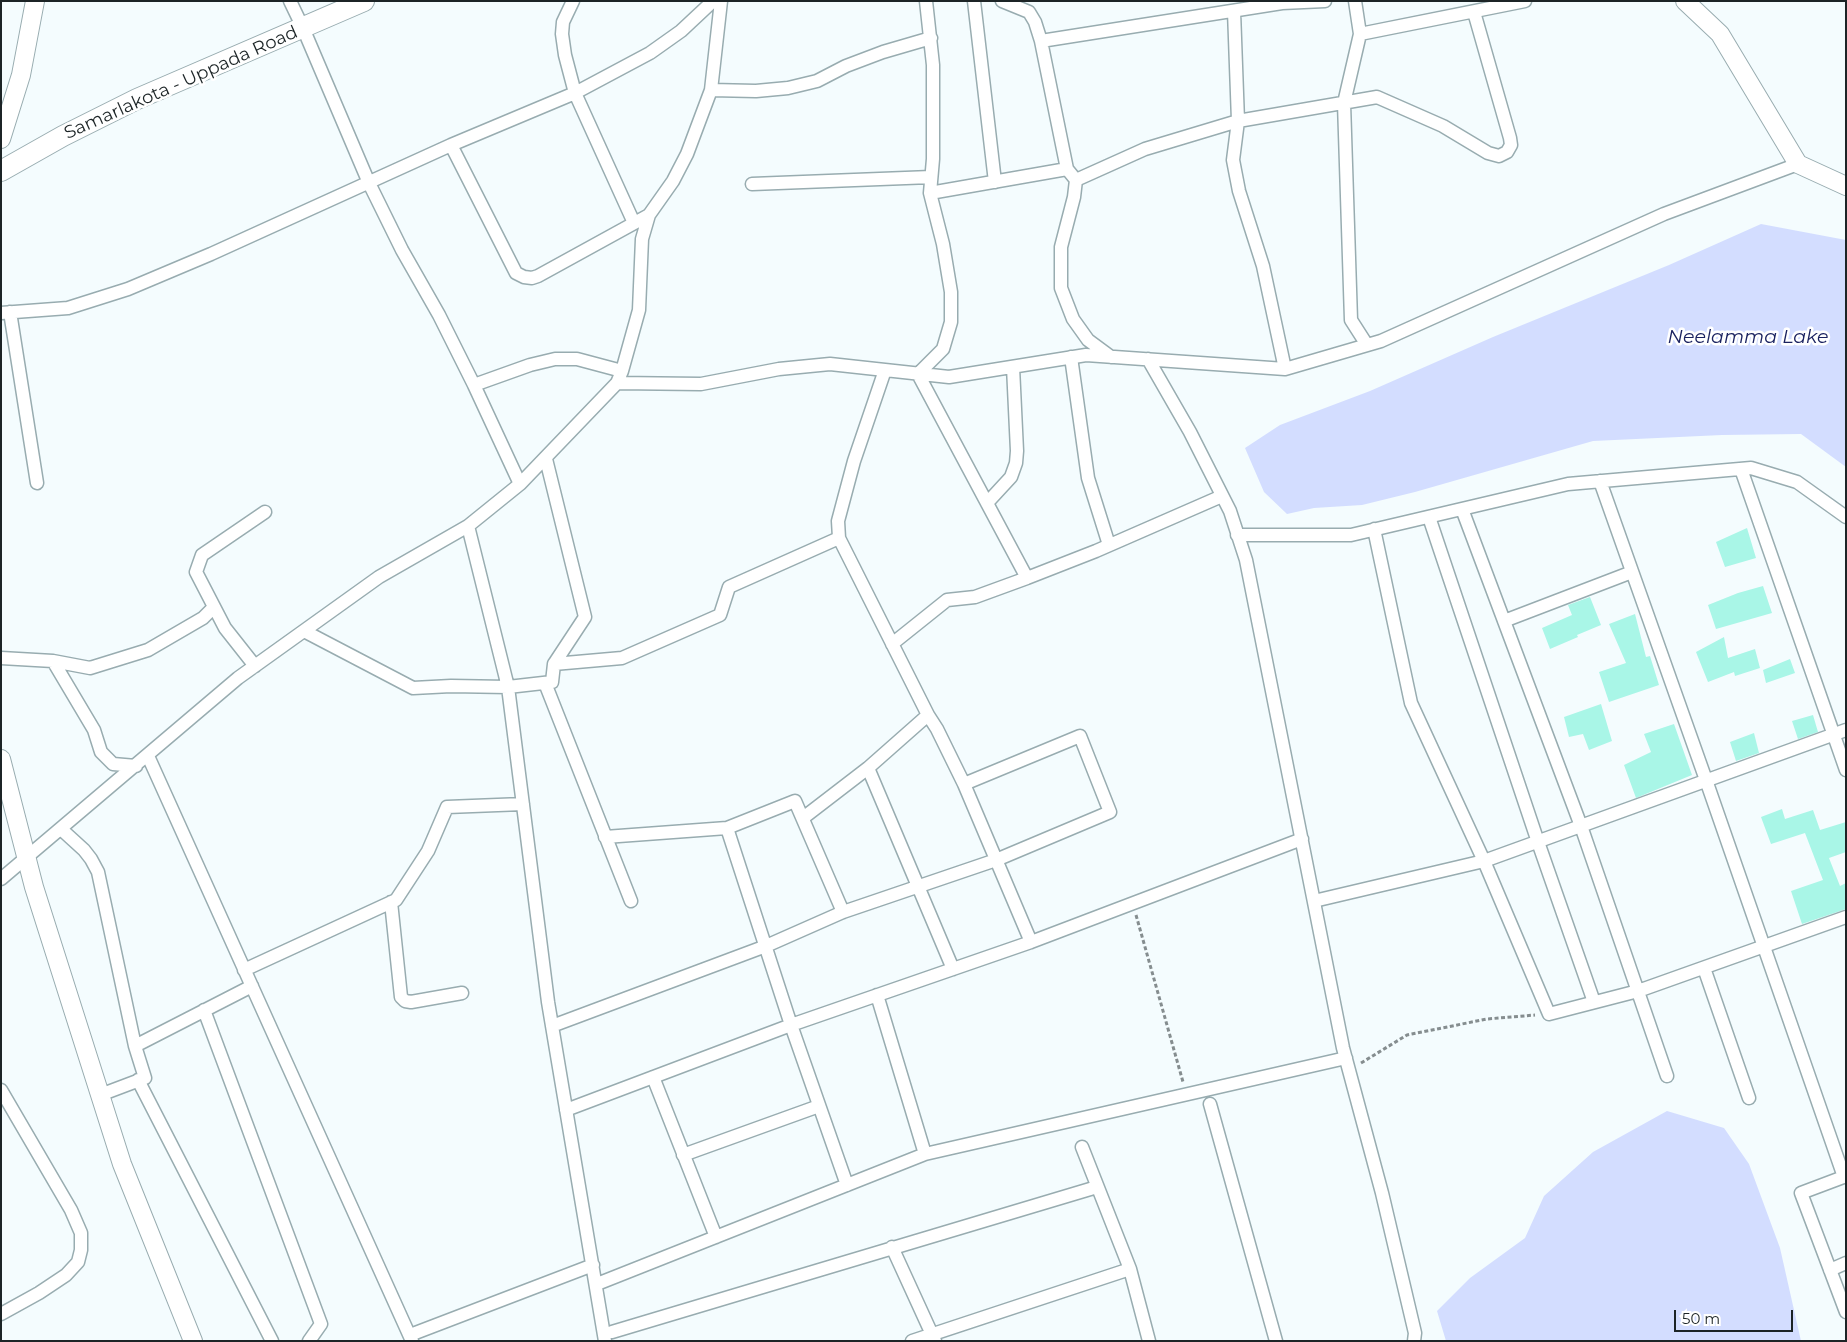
<!DOCTYPE html>
<style>
body{margin:0}
#map{position:relative;width:1847px;height:1342px;overflow:hidden;background:#f4fcfe;font-family:Montserrat,sans-serif}
canvas{display:block}
.frame{position:absolute;inset:0;border:2px solid #1c2426;pointer-events:none}
.scale{position:absolute;left:1674px;top:1310px;width:119px;height:22px;box-sizing:border-box;border:2px solid #1c2426;border-top:0;padding-left:6px;font-size:15px;line-height:18px;white-space:nowrap;color:#1c2426;-webkit-text-stroke:4px #fff;paint-order:stroke}
</style>
<div id="map">
<canvas width="1847" height="1342"></canvas>
<div class="frame"></div>
<div class="scale">50 m</div>
</div>
<script>
const ctx = document.querySelector('canvas').getContext('2d');
ctx.lineJoin = 'round';
function paint(path, color) { ctx.fillStyle = color; ctx.fill(path, 'evenodd'); }
const poly = rows => new Path2D(rows.map(r => 'M' + r).join(''));
function trace(path, color, width, dash) { ctx.strokeStyle = color; ctx.lineWidth = width; ctx.lineCap = dash ? 'butt' : 'round'; ctx.setLineDash(dash || []); ctx.stroke(path); }
function drawText(font, color, halo, rows, align = 'center') {
  ctx.font = font + ' Montserrat,sans-serif'; ctx.lineWidth = 5; ctx.setLineDash([]); ctx.textBaseline = 'middle'; ctx.strokeStyle = halo; ctx.fillStyle = color; for (const [text, x, y, turn = 0] of rows) {
    ctx.save(); ctx.translate(x, y); ctx.rotate((+turn || 0) * Math.PI / 180); ctx.textAlign = isNaN(turn) ? turn : align; if (halo) ctx.strokeText(text, 0, 0); ctx.fillText(text, 0, 0); ctx.restore();
  }
}
const water = poly([
 [1761,224,1846,240,1846,467,1801,434,1722,435,1593,441,1415,492,1362,505,1314,508,1287,514,1264,492,1245,448,1280,425,1370,391,1493,337,1669,265],
 [1667,1111,1724,1128,1749,1164,1780,1248,1801,1341,1446,1341,1437,1311,1470,1278,1525,1238,1544,1196,1593,1152]
]);
const building = poly([
 [1747,528,1756,558,1725,567,1716,542],
 [1763,586,1772,613,1716,629,1708,605,1738,593],
 [1590,597,1601,625,1577,635,1578,637,1550,649,1542,628,1572,615,1568,605],
 [1635,614,1646,657,1650,656,1659,685,1609,702,1599,672,1626,663,1609,624],
 [1724,637,1728,658,1755,649,1760,668,1735,676,1734,672,1708,682,1696,652],
 [1790,659,1795,673,1766,683,1763,670],
 [1601,704,1612,741,1589,750,1583,734,1569,737,1564,717],
 [1813,715,1818,732,1798,739,1792,721],
 [1674,724,1692,775,1636,798,1624,765,1651,752,1644,734],
 [1754,733,1759,753,1736,761,1730,742],
 [1782,809,1785,819,1813,810,1820,830,1846,822,1846,852,1829,858,1840,886,1846,883,1846,909,1802,924,1791,891,1823,880,1805,833,1771,844,1761,817]
]);
const path = poly([
 [1136,915,1183,1082],
 [1361,1063,1407,1035,1487,1019,1535,1015]
]);
const street = poly([
 [290,1,303,28,369,183,402,250,439,315,474,385,520,484],
 [573,1,563,22,562,34,565,55,575,93,634,223],
 [926,1,933,65,933,159,930,193,1067,169],
 [974,1,995,182],
 [1002,1,1029,12,1035,22,1041,41,1067,169,1076,180,1074,197,1061,247,1061,288,1073,319,1088,340,1111,357],
 [1355,1,1360,34,1344,103,1351,320,1367,345],
 [1234,11,1238,121,1233,160,1239,191,1263,266,1285,369],
 [1360,34,1525,1],
 [1041,41,1282,3,1325,1],
 [711,90,756,91,788,88,817,81,846,66,883,52,931,38],
 [451,145,516,273,524,277,532,278,538,276,649,215],
 [1076,180,1145,149,1238,121,1377,97,1443,126,1488,153,1499,156,1507,152,1511,145,1510,138,1474,12],
 [752,184,931,177],
 [930,193,943,244,951,292,951,322,943,349,918,374,1027,578],
 [10,312,37,483],
 [1,313,68,308,128,289,211,254,451,145,575,93,650,53,681,31,713,1],
 [1071,357,1088,478,1109,545],
 [1148,359,1190,432,1230,511,1246,560,1343,1048,1382,1193,1415,1333,1414,1341],
 [885,370,854,461,838,521,839,538,928,715,937,729,964,784,1031,942],
 [617,383,701,384,779,369,830,364,949,377,1086,355,1285,369,1381,341,1664,214,1798,164],
 [474,385,530,365,555,359,577,359,622,371],
 [546,459,585,617,554,664],
 [1741,469,1846,770],
 [1600,481,1706,780,1844,1177],
 [987,503,1011,477,1016,463,1017,451,1013,367],
 [1462,509,1581,826,1667,1076],
 [1429,517,1538,842,1594,1002],
 [468,526,508,687,548,1002,605,1341],
 [1374,529,1411,703,1484,861,1549,1014,1638,991,1846,917],
 [1237,535,1351,535,1568,484,1751,468,1797,482,1846,517],
 [1504,621,1632,572],
 [304,631,413,688,451,686,508,687,552,682,554,664,622,658,720,615,729,587,839,538],
 [892,644,947,600,975,597,1027,578,1096,551,1222,496],
 [1,658,53,661,90,668,148,650,203,618,214,607],
 [53,661,94,730,101,752,113,764,136,766],
 [255,666,225,628,196,572,202,555,265,512],
 [545,683,631,901],
 [148,756,412,1341],
 [868,768,953,969],
 [803,818,868,768,928,715],
 [61,829,84,850,91,859,98,872,135,1046],
 [605,837,727,828],
 [1,879,238,678,379,577,468,526,520,484,617,383,622,371,639,310,642,239,649,215,673,181,687,154,711,90,721,1],
 [1314,901,1484,861,1846,730],
 [391,902,401,997,405,1001,411,1002,462,993],
 [843,912,795,801,727,828,791,1025,847,1185],
 [1704,968,1749,1098],
 [244,970,396,900,428,851,447,807,523,804],
 [877,995,925,1154],
 [204,1010,321,1324,309,1341],
 [552,1026,766,946,843,912,996,860,1110,812,1080,736,964,784],
 [653,1077,716,1237],
 [138,1080,272,1341],
 [1,1090,71,1210,81,1233,81,1250,78,1262,66,1275,39,1293,1,1314],
 [100,1095,145,1078,135,1046,252,986],
 [1210,1104,1276,1341],
 [566,1110,791,1025,1031,942,1302,839],
 [1082,1147,1130,1269,1149,1341],
 [683,1155,819,1106],
 [1846,1176,1801,1193,1846,1312],
 [892,1247,935,1341],
 [1830,1270,1846,1263],
 [597,1284,925,1154,1346,1058],
 [612,1332,1097,1187],
 [410,1335,593,1265],
 [912,1341,1130,1269]
]);
const secondary = poly([
 [1685,1,1720,34,1798,164,1846,186],
 [1,139,21,75,35,1],
 [1,759,34,887,122,1164,193,1341]
]);
const primary = poly([
 [1,171,63,136,137,99,364,1]
]);
const streetNames = [
 ["Samarlakota - Uppada Road",181,83,-24]
];
const waterNames = [
 ["Neelamma Lake",1748,337]
];
paint(water, '#d3ddff');
paint(building, '#a9f6e7');
trace(street, '#98acb0', 15);
trace(secondary, '#98acb0', 20);
trace(primary, '#98acb0', 22);
trace(path, '#858d8f', 3, [4, 2.5]);
trace(street, '#fff', 12);
trace(secondary, '#fff', 18);
trace(primary, '#fff', 20);
drawText('18px', '#1c2426', '#fff', streetNames);
drawText('italic 19px', '#1a2260', '#fff', waterNames);
</script>
